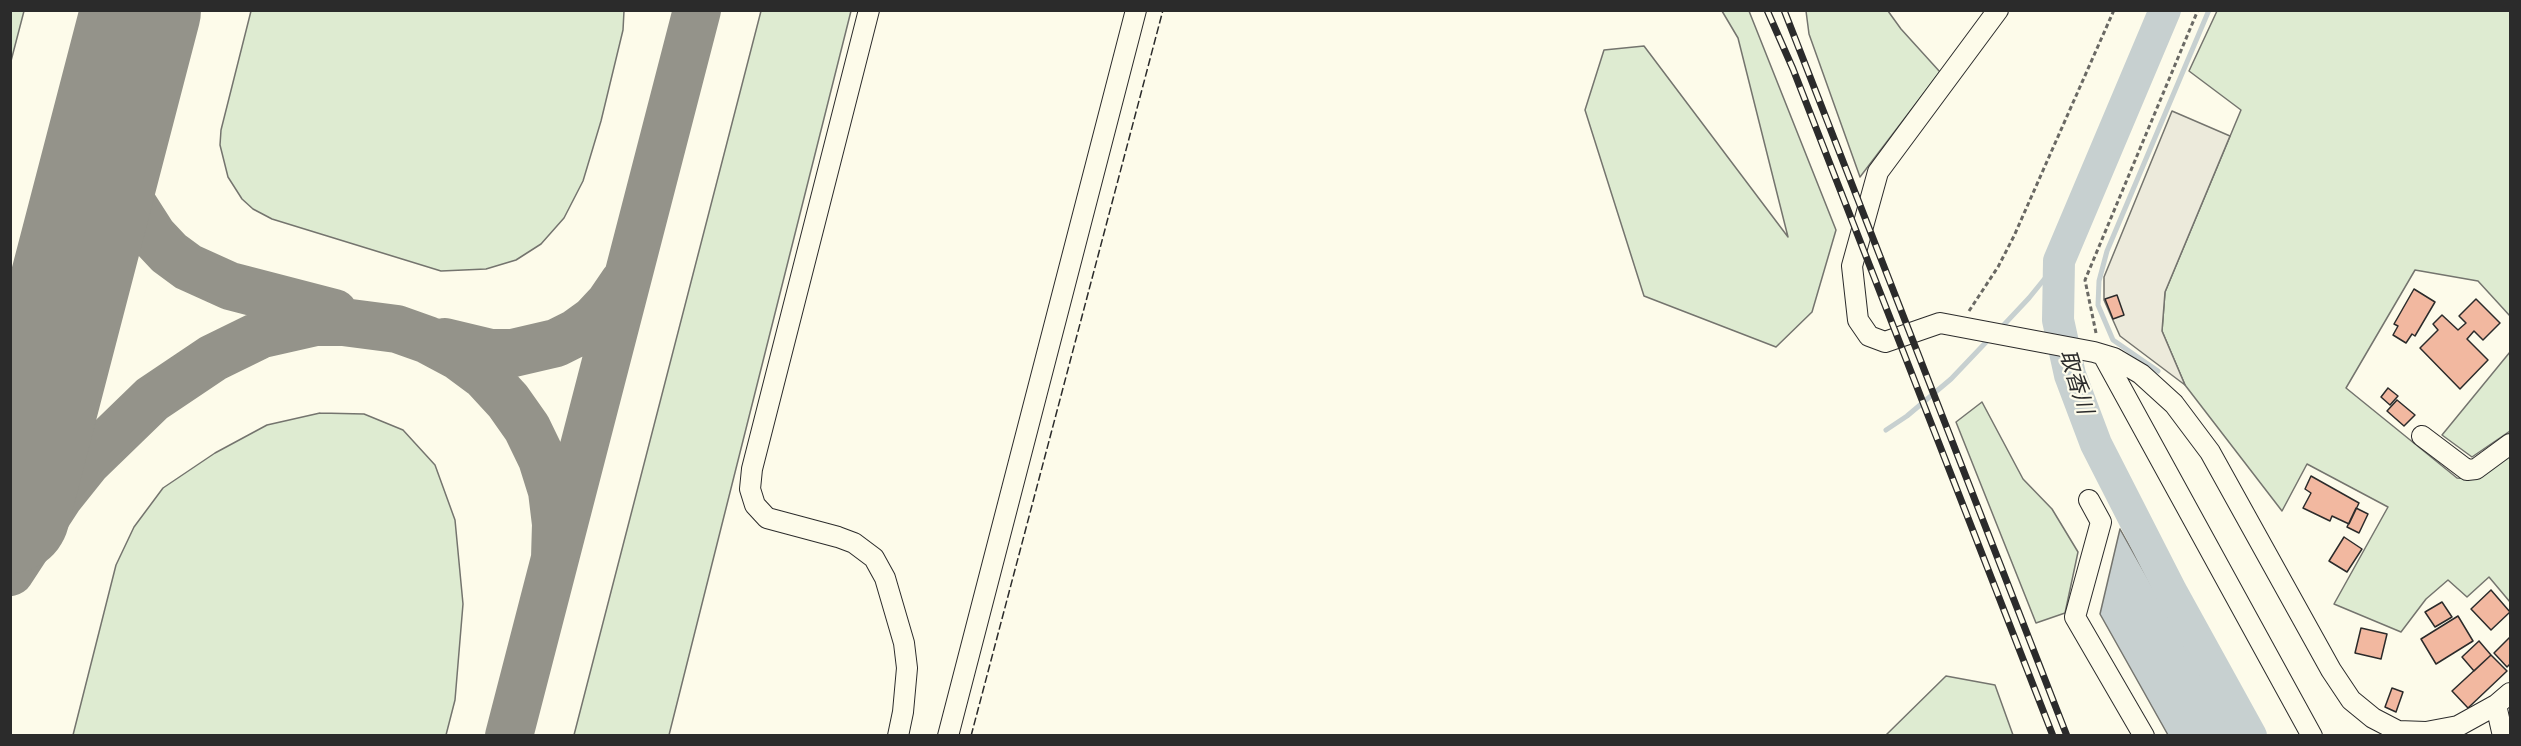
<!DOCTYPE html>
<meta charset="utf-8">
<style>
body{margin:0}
#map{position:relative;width:2521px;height:746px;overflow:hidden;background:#fdfbea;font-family:"DM Sans",sans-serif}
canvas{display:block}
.frame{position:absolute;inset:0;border:12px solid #2b2b2b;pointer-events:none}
</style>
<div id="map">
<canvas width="2521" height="746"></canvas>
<div class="frame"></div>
</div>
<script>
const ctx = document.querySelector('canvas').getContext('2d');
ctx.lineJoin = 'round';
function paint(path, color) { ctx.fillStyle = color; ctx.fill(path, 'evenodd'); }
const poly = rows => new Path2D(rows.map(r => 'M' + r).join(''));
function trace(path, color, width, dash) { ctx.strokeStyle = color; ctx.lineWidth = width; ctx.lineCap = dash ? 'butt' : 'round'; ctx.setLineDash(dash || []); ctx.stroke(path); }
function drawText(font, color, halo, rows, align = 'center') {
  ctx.font = font + ' "DM Sans","Noto Sans JP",sans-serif'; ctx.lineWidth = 4.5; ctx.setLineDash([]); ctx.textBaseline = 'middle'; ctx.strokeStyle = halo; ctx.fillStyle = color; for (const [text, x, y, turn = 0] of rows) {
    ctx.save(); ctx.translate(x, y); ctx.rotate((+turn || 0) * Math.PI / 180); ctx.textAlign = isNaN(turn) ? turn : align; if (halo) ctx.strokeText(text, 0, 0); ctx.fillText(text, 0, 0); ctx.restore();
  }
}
const green = poly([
 [11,10,24,11,11,61,10,11,11,10],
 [251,11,624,11,623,30,601,121,583,181,564,218,541,244,516,260,486,269,441,271,272,219,253,209,242,199,228,177,220,145,221,130,251,11],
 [761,11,851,11,669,735,574,735,761,11],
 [1722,11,1749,11,1836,230,1812,312,1776,347,1644,296,1585,110,1604,50,1644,46,1788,237,1738,38,1722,11],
 [1806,11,1888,11,1901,29,1940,72,1860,177,1809,34,1806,11],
 [2217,11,2510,11,2510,316,2478,281,2415,270,2346,388,2457,478,2474,479,2510,455,2510,602,2489,577,2467,597,2448,580,2426,599,2401,632,2334,604,2388,507,2307,464,2282,511,2185,385,2162,331,2165,292,2241,110,2189,71,2217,11],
 [2510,352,2510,431,2472,457,2442,435,2510,352],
 [1982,402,2023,479,2052,509,2078,552,2065,613,2036,623,1956,422,1982,402],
 [320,413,364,414,403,430,435,465,455,520,463,604,455,700,446,735,73,735,116,565,134,527,163,488,215,453,267,425,320,413],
 [1946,676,1995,685,2013,735,1886,735,1946,676]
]);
const parking = poly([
 [2172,111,2230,136,2165,292,2162,331,2185,385,2120,336,2104,300,2104,277,2172,111]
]);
const water = poly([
 [2120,529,2236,735,2168,735,2100,614,2120,529]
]);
const stream = poly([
 [1999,330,2029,298,2059,261],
 [2158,371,2113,340,2098,305,2099,281,2107,251,2209,10],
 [1886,430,1907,416,1951,379,1990,338]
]);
const river = poly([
 [2165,10,2059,261,2058,320,2070,375,2096,444,2171,591,2251,736]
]);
const taxiway = poly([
 [116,106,116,152,128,197,153,236,169,253,188,267,230,286,334,313],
 [445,342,491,353,513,353,556,343,576,333,594,320,609,304,624,282],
 [10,572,59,497,87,462,152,399,213,358,262,334,315,322,343,322,397,329,428,340,458,356,485,376,508,401,527,428,542,459,552,491,556,524,555,558],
 [509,736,697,10]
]);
const runway = poly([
 [10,513,141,10]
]);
const building = poly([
 [2414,289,2435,302,2415,336,2412,334,2406,343,2393,335,2398,326,2394,324,2414,289],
 [2117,295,2124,315,2113,319,2105,299,2117,295],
 [2476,299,2500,323,2483,340,2474,331,2467,339,2488,360,2460,389,2420,348,2438,330,2433,324,2442,315,2458,330,2466,323,2459,316,2476,299],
 [2388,388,2398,396,2390,405,2381,397,2388,388],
 [2397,400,2415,415,2404,426,2387,411,2397,400],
 [2311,476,2359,503,2349,524,2332,516,2330,521,2303,508,2311,493,2305,489,2311,476],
 [2356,508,2368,514,2359,533,2347,527,2356,508],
 [2344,537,2362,549,2347,572,2329,561,2344,537],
 [2491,590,2510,612,2491,630,2471,609,2491,590],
 [2442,602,2452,617,2435,627,2425,612,2442,602],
 [2458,616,2473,641,2436,664,2421,639,2458,616],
 [2361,628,2387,634,2381,659,2355,653,2361,628],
 [2510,637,2510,664,2507,667,2494,653,2510,637],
 [2479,641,2491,655,2474,671,2462,657,2479,641],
 [2491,655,2507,671,2468,708,2452,691,2491,655],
 [2392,688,2403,692,2396,712,2385,707,2392,688]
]);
const path = poly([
 [1969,311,1998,267,2014,236,2114,10],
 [2096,333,2085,280,2198,10]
]);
const minor = poly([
 [869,10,752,469,750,489,755,505,767,518,838,537,854,543,874,558,885,578,904,643,907,668,903,712,898,736],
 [1998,10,1878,172,1852,266,1858,320,1869,336,1885,342,1940,323,2094,352,2114,358,2141,374,2174,404,2210,452,2331,670,2351,700,2373,718,2398,731,2426,732,2458,726,2496,705,2510,693],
 [2103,355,2312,736],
 [2422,436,2467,470,2476,469,2510,444],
 [2089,500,2101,522,2075,617,2144,736],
 [2496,705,2503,736],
 [948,736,1136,10]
]);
const rail = poly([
 [1767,10,1793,69,2053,736],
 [1784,10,2067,736]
]);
const fence = poly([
 [971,736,1163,10]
]);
const waterNames = [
 ["取香川",2075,382,73]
];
paint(green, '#deebd1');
trace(green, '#74746e', 1.5);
paint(parking, '#eceadb');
trace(parking, '#74746e', 1.5);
paint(water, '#c7d0d0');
trace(water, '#74746e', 1.5);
trace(stream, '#c7d0d0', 5);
trace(river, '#c7d0d0', 32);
trace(taxiway, '#94938a', 48);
trace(runway, '#94938a', 120);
paint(building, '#f2b8a0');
trace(building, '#2b2b2b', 1.5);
trace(minor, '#2b2b2b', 22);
trace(path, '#6a6964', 3, [4.5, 3]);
trace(minor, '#fdfbea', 20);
trace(rail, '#2b2b2b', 7);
trace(rail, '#fdfbea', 4.5, [14]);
trace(fence, '#2b2b2b', 1.5, [8, 3]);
drawText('italic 22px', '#2b2b2b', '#fdfbea', waterNames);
</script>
